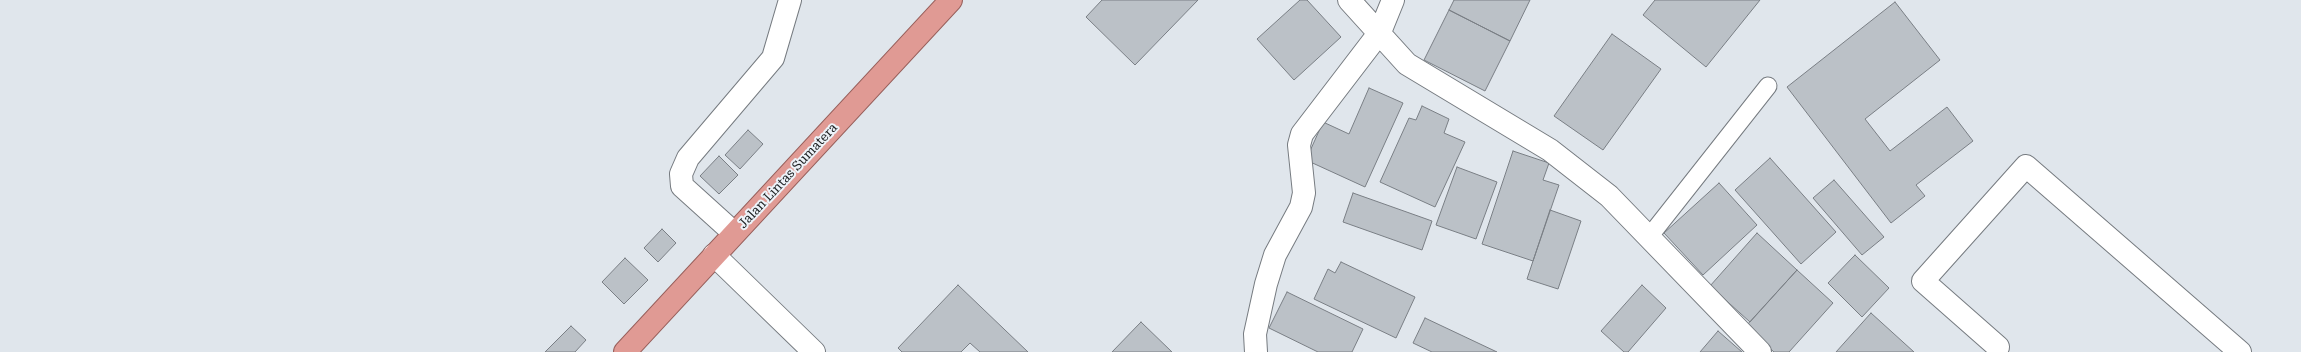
<!DOCTYPE html>
<style>
body{margin:0}
canvas{display:block;background:#e0e6ec}
</style>
<canvas width="2301" height="352"></canvas>
<script>
const ctx = document.querySelector('canvas').getContext('2d');
ctx.lineJoin = 'round';
function paint(path, color) { ctx.fillStyle = color; ctx.fill(path, 'evenodd'); }
const poly = rows => new Path2D(rows.map(r => 'M' + r).join(''));
function trace(path, color, width, dash) { ctx.strokeStyle = color; ctx.lineWidth = width; ctx.lineCap = dash ? 'butt' : 'round'; ctx.setLineDash(dash || []); ctx.stroke(path); }
function drawText(font, color, halo, rows, align = 'center') {
  ctx.font = font + ' "Roboto Serif",serif'; ctx.lineWidth = 4; ctx.setLineDash([]); ctx.textBaseline = 'middle'; ctx.strokeStyle = halo; ctx.fillStyle = color; for (const [text, x, y, turn = 0] of rows) {
    ctx.save(); ctx.translate(x, y); ctx.rotate((+turn || 0) * Math.PI / 180); ctx.textAlign = isNaN(turn) ? turn : align; if (halo) ctx.strokeText(text, 0, 0); ctx.fillText(text, 0, 0); ctx.restore();
  }
}
const building = poly([
 [1102,0,1198,0,1135,65,1086,17,1102,0],
 [1300,0,1307,0,1341,37,1294,80,1257,39,1300,0],
 [1454,0,1530,0,1510,41,1449,10,1454,0],
 [1655,0,1760,0,1706,67,1643,15,1655,0],
 [1895,2,1940,60,1865,119,1890,151,1947,107,1973,141,1916,185,1925,196,1891,223,1787,87,1895,2],
 [1449,10,1510,41,1485,91,1424,60,1449,10],
 [1612,34,1661,69,1603,150,1554,116,1612,34],
 [1369,88,1403,103,1365,187,1306,160,1323,122,1349,134,1369,88],
 [1422,106,1449,119,1444,133,1465,142,1435,207,1380,182,1409,118,1416,120,1422,106],
 [748,130,763,144,740,169,725,155,748,130],
 [1513,151,1549,163,1543,180,1559,185,1533,261,1482,244,1513,151],
 [719,156,738,175,719,194,700,176,719,156],
 [1770,158,1836,232,1801,264,1735,190,1770,158],
 [1457,167,1497,182,1476,239,1436,225,1457,167],
 [1834,180,1884,237,1862,255,1813,198,1834,180],
 [1719,183,1757,225,1703,275,1664,233,1719,183],
 [1353,193,1432,221,1422,250,1343,222,1353,193],
 [1550,210,1581,221,1558,289,1527,279,1550,210],
 [662,229,676,243,658,262,644,248,662,229],
 [1757,233,1797,270,1750,322,1710,286,1757,233],
 [1855,255,1889,288,1862,317,1828,283,1855,255],
 [625,258,648,280,624,304,602,282,625,258],
 [1341,262,1415,297,1396,338,1314,299,1328,269,1335,273,1341,262],
 [1797,270,1833,303,1789,352,1774,352,1746,326,1797,270],
 [958,285,1028,352,980,352,970,343,961,352,902,352,898,348,958,285],
 [1642,285,1666,308,1628,352,1624,352,1601,331,1642,285],
 [1287,292,1363,329,1352,352,1318,352,1269,328,1287,292],
 [1871,313,1914,352,1836,352,1871,313],
 [1425,318,1497,352,1432,352,1413,343,1425,318],
 [1141,322,1172,352,1112,352,1141,322],
 [571,326,586,340,575,352,545,352,571,326],
 [1718,331,1742,352,1700,352,1718,331]
]);
const service = poly([
 [1649,237,1768,86]
]);
const minor = poly([
 [1349,0,1407,64,1550,150,1609,196,1760,352],
 [734,233,682,186,681,174,688,158,773,58,790,0],
 [714,255,814,352],
 [1998,347,1923,281,2026,166,2240,352],
 [1256,352,1255,334,1266,284,1275,255,1301,207,1304,193,1299,145,1302,134,1380,32,1393,0]
]);
const trunk = poly([
 [625,352,951,0]
]);
const streetNames = [
 ["Jalan Lintas Sumatera",788,176,-47]
];
paint(building, '#bbc1c7');
trace(building, '#7a7f85', 1);
trace(service, '#767b80', 19);
trace(minor, '#767b80', 24);
trace(trunk, '#98605c', 24);
trace(service, '#fff', 17);
trace(minor, '#fff', 22);
trace(trunk, '#e09a94', 22);
drawText('13px', '#202325', '#edf3f9', streetNames);
</script>
